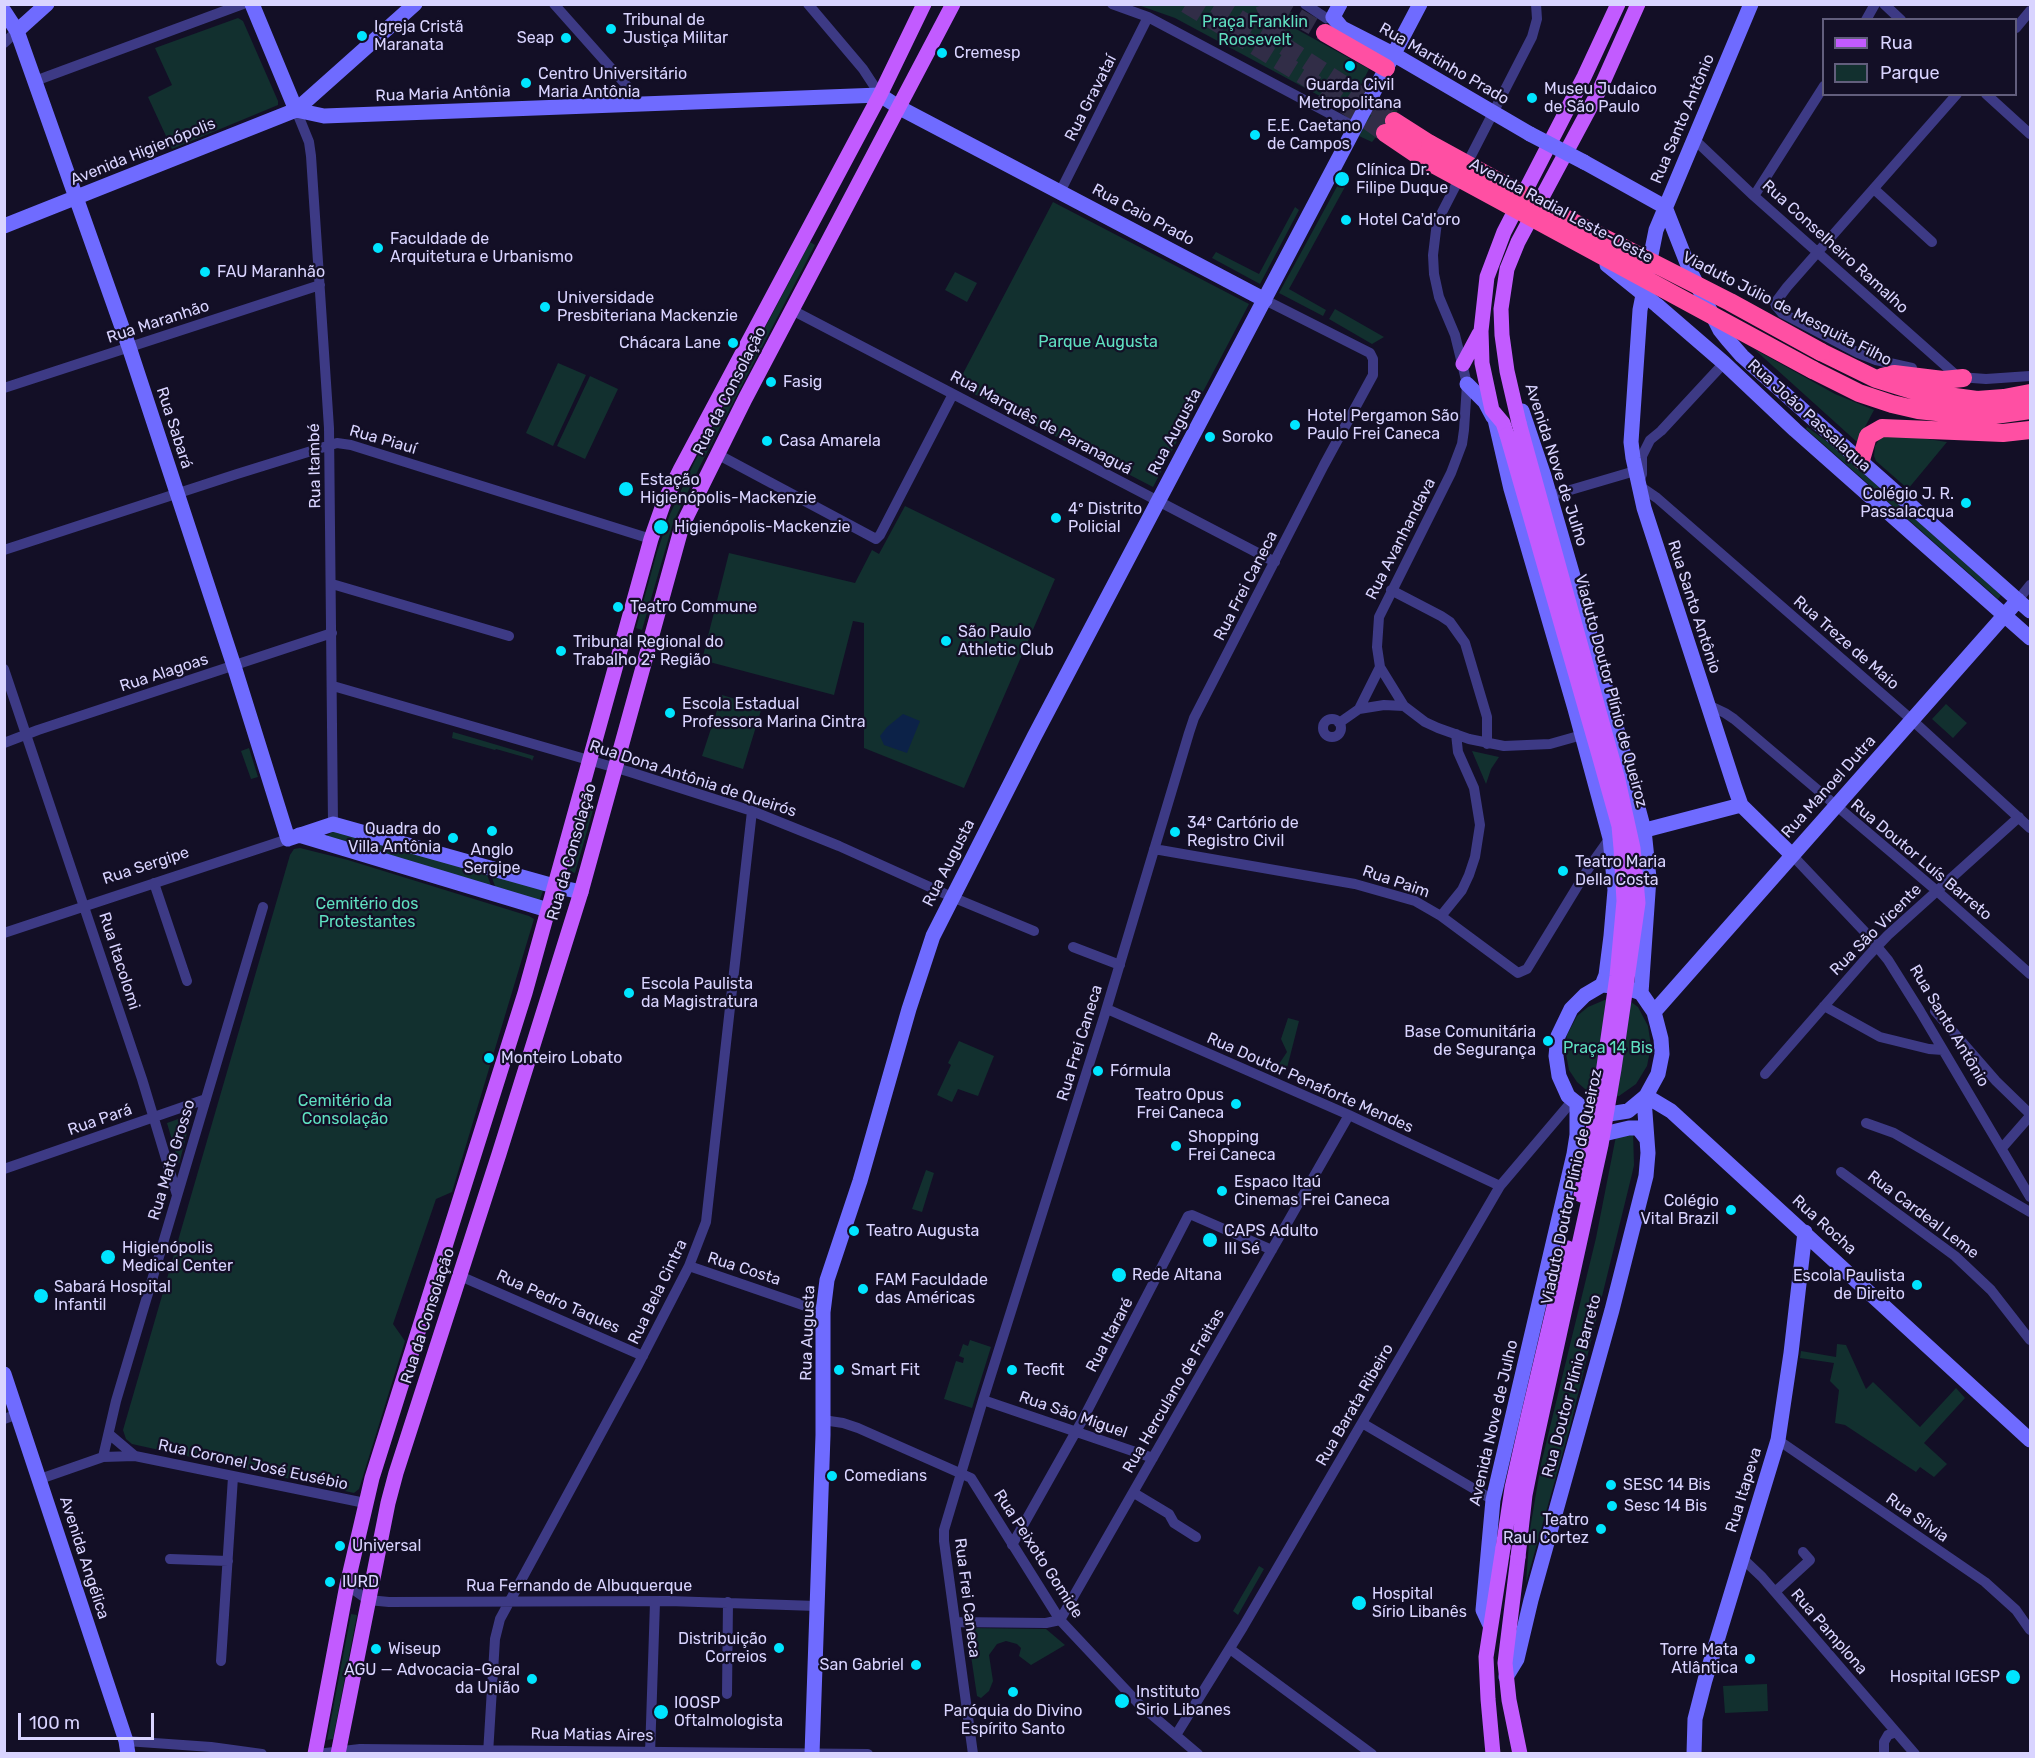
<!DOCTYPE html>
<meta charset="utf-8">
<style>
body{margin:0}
#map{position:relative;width:2035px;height:1758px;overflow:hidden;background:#130f26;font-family:Rubik,sans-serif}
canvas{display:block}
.frame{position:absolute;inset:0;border:6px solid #d9d4ff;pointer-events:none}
.legend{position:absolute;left:1822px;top:18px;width:195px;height:78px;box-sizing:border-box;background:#130f26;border:2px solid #625e7d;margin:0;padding:8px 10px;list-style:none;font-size:18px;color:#d9d4ff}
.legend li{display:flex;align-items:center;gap:12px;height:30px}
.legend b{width:30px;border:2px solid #625e7d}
.scale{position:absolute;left:18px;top:1713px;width:136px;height:27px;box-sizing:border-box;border:3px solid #d9d4ff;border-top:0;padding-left:8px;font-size:18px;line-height:21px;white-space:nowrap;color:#d9d4ff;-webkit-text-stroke:4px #130f26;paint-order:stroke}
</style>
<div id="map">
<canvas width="2035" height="1758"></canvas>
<div class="frame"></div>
<ul class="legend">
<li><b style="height:8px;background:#c25bff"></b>Rua</li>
<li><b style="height:16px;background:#12302f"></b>Parque</li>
</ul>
<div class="scale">100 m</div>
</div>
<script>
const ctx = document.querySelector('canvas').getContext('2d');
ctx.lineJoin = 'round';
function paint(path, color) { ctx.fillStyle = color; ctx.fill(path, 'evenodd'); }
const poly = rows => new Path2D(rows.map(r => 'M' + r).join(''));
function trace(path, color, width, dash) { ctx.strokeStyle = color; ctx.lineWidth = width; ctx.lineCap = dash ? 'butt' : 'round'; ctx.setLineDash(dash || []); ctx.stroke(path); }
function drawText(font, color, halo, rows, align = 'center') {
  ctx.font = font + ' Rubik,sans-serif'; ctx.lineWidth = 4.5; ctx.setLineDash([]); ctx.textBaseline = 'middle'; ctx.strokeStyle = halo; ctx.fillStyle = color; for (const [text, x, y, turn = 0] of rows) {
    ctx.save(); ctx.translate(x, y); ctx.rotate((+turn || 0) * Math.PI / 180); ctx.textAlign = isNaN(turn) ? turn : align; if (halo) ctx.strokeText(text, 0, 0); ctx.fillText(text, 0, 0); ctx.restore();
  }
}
const green = poly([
 [1138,5,1272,5,1277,15,1286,11,1294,13,1287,24,1369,69,1349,108,1344,109,1175,18],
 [238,18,243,21,278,101,278,105,172,149,148,97,172,85,155,48],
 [1379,97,1398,110,1372,142,1359,136],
 [1340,181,1346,185,1289,289,1326,310,1323,316,1279,293],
 [1053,202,1249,304,1153,487,957,385],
 [1295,207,1299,210,1260,284,1212,258,1216,252,1259,274],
 [810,242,815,245,700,466,673,523,642,630,636,628,657,552,670,514,694,463],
 [955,272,977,283,967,302,945,290],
 [1335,309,1384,337,1372,344,1329,319],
 [1754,349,1835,394,1874,410,1857,442],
 [558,363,586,375,553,446,526,433],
 [590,376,618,389,585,459,557,446],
 [1807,427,1829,443,2001,595,1998,599,1806,429],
 [1894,434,1947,442,1908,489,1876,461,1874,456,1875,446,1880,438],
 [905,506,1055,579,964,788,864,748,864,623,853,621,834,695,702,660,729,553,855,583,872,550,879,554],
 [722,695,762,707,743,769,702,756],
 [1946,704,1967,723,1953,738,1932,719],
 [453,732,477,739,534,756,532,761,531,759,496,749,495,750,452,738],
 [249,748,258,777,251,779,241,751],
 [1472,751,1499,757,1491,769,1486,784],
 [587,805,594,807,575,873,569,871],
 [338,828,486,872,493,891,322,839],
 [300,848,348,860,529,916,534,919,452,1192,436,1199,393,1324,405,1341,359,1489,354,1493,132,1444,126,1439,123,1430,290,855,294,849],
 [490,872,544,888,538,905,497,892],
 [1607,999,1627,999,1638,1007,1648,1026,1651,1046,1647,1066,1636,1084,1619,1096,1608,1098,1593,1096,1577,1082,1569,1070,1565,1049,1567,1035,1577,1016,1588,1007],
 [1288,1018,1299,1021,1287,1068,1279,1064,1287,1052,1281,1039],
 [959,1041,994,1056,978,1096,958,1089,952,1102,937,1095,951,1065,948,1063],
 [192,1114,179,1164,167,1123],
 [1633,1132,1634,1165,1632,1174,1570,1427,1526,1583,1530,1529,1541,1464,1596,1238,1616,1136],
 [926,1170,934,1173,922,1212,912,1209],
 [970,1340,991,1347,972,1408,944,1399,956,1361,963,1363,964,1358,959,1356,963,1344,968,1346],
 [1837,1344,1846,1345,1866,1389,1873,1382,1920,1427,1956,1388,1965,1398,1924,1443,1947,1464,1934,1477,1920,1467,1916,1472,1845,1425,1835,1423,1839,1390,1830,1381,1834,1363,1800,1358,1801,1351,1836,1357],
 [1259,1566,1264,1569,1238,1615,1233,1611],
 [351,1614,357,1615,333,1739,327,1740],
 [969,1628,1046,1629,1065,1645,1031,1665,1019,1656,1021,1648,1017,1644,1006,1641,997,1644,989,1655,993,1681,989,1691,981,1698,977,1696,967,1629],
 [1767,1684,1768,1711,1725,1713,1723,1686]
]);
const water = poly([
 [903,714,920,721,907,753,884,745,880,736,887,727]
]);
const highwayTunnel = poly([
 [1186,4,1304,76,1385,133],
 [1215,4,1281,44,1355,92,1394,121],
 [1264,4,1281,44],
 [1274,4,1325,33]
]);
const street = poly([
 [554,4,627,86,631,95,632,104],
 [808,4,863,69,880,95],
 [1112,4,1148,17,1355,127],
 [1305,4,1326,18,1333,17],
 [1536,4,1537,19,1532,37,1437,222,1433,255,1434,274,1439,297,1455,335,1467,384,1464,430,1462,444,1451,473,1379,617,1377,647,1380,667,1404,706,1425,722,1438,728,1469,739,1504,746,1550,744,1582,735],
 [1884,4,1901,20],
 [1866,20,1875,4],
 [2016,28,2030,11],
 [4,43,17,31],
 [35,81,243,4],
 [1986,94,2030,134],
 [296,110,309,142,311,156,329,428,333,824],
 [1694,139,1754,196,1957,376],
 [1874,189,1932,242],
 [1060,192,1148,17],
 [1754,196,1824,86],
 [792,310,1275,562],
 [1724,363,1661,431,1650,440,1642,456,1642,474,1638,485,1657,498,1912,720,2030,828],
 [1912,368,1876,360,1858,353,1782,313,1776,306,1775,303,1787,287,1957,94],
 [1959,377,1986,379,2030,376],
 [4,388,320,285],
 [717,454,876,539,880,535,953,394],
 [1550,496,1635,471],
 [4,550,237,474,337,443,351,445,651,539],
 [332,584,509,636],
 [1391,590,1441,616,1450,622,1465,643,1487,717,1487,744],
 [2018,600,2030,585],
 [4,669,142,1079,177,1195],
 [333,686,630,772,752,811,839,846,952,897,1034,931],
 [1706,704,1725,713,1734,719,1937,891,2030,974],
 [1359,709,1380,667],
 '1323 728a9 9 0 1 1 18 0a9 9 0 1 1-18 0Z',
 [1339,723,1359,709,1384,705,1404,706],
 [4,743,38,730,332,633],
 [1154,849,1355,884,1415,901,1441,916,1518,973,1527,969,1588,869,1610,838],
 [1792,855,1864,931,1888,960,1920,1011,2030,1197],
 [154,883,187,981],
 [1441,916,1462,890,1469,875,1475,857,1480,825,1474,788,1458,752,1456,734],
 [4,933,288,839],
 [1073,947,1120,965],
 [1824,1006,1880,1037,1929,1049,1943,1050],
 [1107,1009,1349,1115,1500,1186],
 [1935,1011,1996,1081,2030,1114],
 [1765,1074,1868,956,1888,935,2019,817],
 [1866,1123,1894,1133,2030,1212],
 [2002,1148,2030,1116],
 [4,1169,206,1099],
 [1841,1172,1955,1256,1991,1290,2030,1340],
 [689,1266,823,1312],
 [460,1276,643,1356],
 [983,1400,1153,1458],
 [4,1419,18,1414],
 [823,1420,843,1423,858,1428,971,1478,1060,1620,1139,1704,1198,1754],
 [1362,1423,1493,1500],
 [1778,1440,1985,1582,2016,1610,2030,1630],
 [135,1456,365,1503],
 [103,1457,116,1401,263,907],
 [40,1479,103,1457,135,1456,109,1434],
 [1134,1493,1169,1514,1174,1523,1196,1537],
 [1012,1545,1083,1419,1188,1216,1192,1215,1272,1250],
 [170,1559,228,1561],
 [1743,1559,1762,1577,1915,1754],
 [347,1585,368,1600,389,1602,669,1601,816,1606],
 [1775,1592,1810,1560,1803,1552],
 [955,1622,1046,1623,1060,1620,1349,1115],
 [1230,1649,1372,1754],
 [221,1661,233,1477],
 [727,1694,728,1602],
 [1176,1735,1243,1627,1500,1186,1573,1100],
 [126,1741,211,1747,262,1754],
 [317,1754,360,1749,868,1754],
 [488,1754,495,1639,500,1619,638,1365,689,1266,706,1222,752,811],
 [650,1754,655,1602],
 [973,1754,944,1541,944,1530,983,1400,1104,1017,1189,733,1194,718,1324,465,1373,375,1373,359,1370,353,1265,300],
 [1884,1754,1884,1742,1888,1735,1896,1732]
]);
const secondary = poly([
 [252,4,296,110],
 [1340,4,1333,17,1342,28,1393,54,1530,134],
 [1751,4,1656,230,1640,310,1631,442,1633,458,1644,508,1735,788,1741,805,1792,855],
 [4,11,17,31,129,347,234,666,288,839,333,824,554,886,581,892],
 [17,31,47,4],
 [296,110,324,116,880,95,900,108,1265,300],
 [1584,162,1665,207],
 [1665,207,1691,273,1720,330,1728,340,1742,356,2030,611],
 [4,226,296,110,415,4],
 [1658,306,1724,363,1795,430,2030,638],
 [1467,384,1485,402,1493,417],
 [1522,411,1544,476,1611,707,1644,830,1649,878,1641,993],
 [1494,415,1511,489,1575,709,1610,838,1615,890,1611,936,1606,975,1602,985],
 [1634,833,1741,805],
 [299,835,548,910],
 [1602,985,1624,987,1641,993,1654,1012,1661,1039,1662,1054,1658,1074,1646,1096,1628,1111,1609,1114,1596,1113,1584,1109,1568,1096,1559,1076,1556,1056,1558,1036,1571,1009,1585,995,1602,985],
 [1654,1012,2018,600],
 [1646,1096,1671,1111,2030,1440],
 [1591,1137,1629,1128,1638,1128,1646,1138],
 [4,1374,126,1741,128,1754],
 [1490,1625,1483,1610,1493,1500,1574,1154,1577,1135,1577,1103],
 [1506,1677,1517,1659,1531,1600,1612,1310,1646,1176,1648,1153,1644,1099],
 [812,1754,823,1435,823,1312,827,1280,860,1181,909,1009,933,936,1034,737,1420,4],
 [1694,1754,1695,1719,1705,1680,1778,1440,1791,1353,1805,1232]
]);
const primary = poly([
 [1463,364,1479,334],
 [1519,423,1507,371,1502,335,1501,309,1507,269,1518,242,1600,89,1638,4],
 [1507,435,1503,423,1492,410,1482,363,1481,331,1487,277,1504,232,1584,77,1618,4],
 [1518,1557,1505,1663,1509,1700,1520,1754],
 [315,1754,347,1585,372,1478,525,993,651,539,664,502,680,470,880,95,924,4],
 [338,1754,388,1503,396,1473,499,1154,581,892,682,526,745,399,953,4],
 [1493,1754,1488,1699,1486,1657,1503,1548]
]);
const highway = poly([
 [1325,33,1386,68],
 [1394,121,1430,144],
 [1385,133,1422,158],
 [1821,352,1876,379,1918,392,1977,400,2004,398,2030,393],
 [1813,370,1859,393,1892,404,1918,410,1955,414,1995,415,2030,410],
 [1882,377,1894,374,1943,380,1963,378],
 [1861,460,1868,436,1882,428,2003,433,2030,430]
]);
const secondaryBridge = poly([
 [1530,134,1584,162],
 [1607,265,1658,306]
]);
const primaryBridge = poly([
 [1507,435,1599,755,1619,826,1621,848,1624,901,1617,976,1601,1087,1581,1195],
 [1503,1548,1512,1488,1528,1417,1568,1248],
 [1518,1557,1525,1495,1535,1445,1601,1145,1614,1069,1638,903,1633,848,1618,780,1519,423]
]);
const highwayBridge = poly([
 [1430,144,1567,219,1730,302,1821,352],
 [1422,158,1813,370]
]);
const markers = [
 [611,29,6,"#00e5ff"],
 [362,36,6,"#00e5ff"],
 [566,38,6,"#00e5ff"],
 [942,53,6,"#00e5ff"],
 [1350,66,6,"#00e5ff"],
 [526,83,6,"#00e5ff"],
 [1532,98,6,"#00e5ff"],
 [1255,135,6,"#00e5ff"],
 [1342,179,8,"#00e5ff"],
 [1346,220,6,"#00e5ff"],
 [378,248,6,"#00e5ff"],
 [205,272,6,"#00e5ff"],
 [545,307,6,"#00e5ff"],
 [733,343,6,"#00e5ff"],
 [771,382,6,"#00e5ff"],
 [1295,425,6,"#00e5ff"],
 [1210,437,6,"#00e5ff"],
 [767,441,6,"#00e5ff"],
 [626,489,8,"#00e5ff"],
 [1966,503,6,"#00e5ff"],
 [1056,518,6,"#00e5ff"],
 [661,527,8,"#00e5ff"],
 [618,607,6,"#00e5ff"],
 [946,641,6,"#00e5ff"],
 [561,651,6,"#00e5ff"],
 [670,713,6,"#00e5ff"],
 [492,831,6,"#00e5ff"],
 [1175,832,6,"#00e5ff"],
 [453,838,6,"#00e5ff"],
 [1563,871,6,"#00e5ff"],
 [629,993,6,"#00e5ff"],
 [1548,1041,6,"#00e5ff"],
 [489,1058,6,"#00e5ff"],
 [1098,1071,6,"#00e5ff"],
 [1236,1104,6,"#00e5ff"],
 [1176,1146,6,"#00e5ff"],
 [1222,1191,6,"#00e5ff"],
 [1731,1210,6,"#00e5ff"],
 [854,1231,6,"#00e5ff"],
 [1210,1240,8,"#00e5ff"],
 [108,1257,8,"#00e5ff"],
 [1119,1275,8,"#00e5ff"],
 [1917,1285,6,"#00e5ff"],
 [863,1289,6,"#00e5ff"],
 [41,1296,8,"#00e5ff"],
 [839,1370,6,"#00e5ff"],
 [1012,1370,6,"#00e5ff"],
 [832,1476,6,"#00e5ff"],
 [1611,1485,6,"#00e5ff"],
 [1612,1506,6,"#00e5ff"],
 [1601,1529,6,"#00e5ff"],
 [340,1546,6,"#00e5ff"],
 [330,1582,6,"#00e5ff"],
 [1359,1603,8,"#00e5ff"],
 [779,1648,6,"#00e5ff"],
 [376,1649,6,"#00e5ff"],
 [1750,1659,6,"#00e5ff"],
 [916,1665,6,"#00e5ff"],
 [2013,1677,8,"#00e5ff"],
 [532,1679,6,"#00e5ff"],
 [1013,1692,6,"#00e5ff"],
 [1122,1701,8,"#00e5ff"],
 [661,1712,8,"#00e5ff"]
];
const poiNames = [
 ["Tribunal de",623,20],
 ["Justiça Militar",623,38],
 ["Igreja Cristã",374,27],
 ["Maranata",374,45],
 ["Seap",554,38,"right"],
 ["Cremesp",954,53],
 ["Centro Universitário",538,74],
 ["Maria Antônia",538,92],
 ["Guarda Civil",1350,85,"center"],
 ["Metropolitana",1350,103,"center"],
 ["Museu Judaico",1544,89],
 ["de São Paulo",1544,107],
 ["E.E. Caetano",1267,126],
 ["de Campos",1267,144],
 ["Clínica Dr.",1356,170],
 ["Filipe Duque",1356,188],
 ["Hotel Ca'd'oro",1358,220],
 ["Faculdade de",390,239],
 ["Arquitetura e Urbanismo",390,257],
 ["FAU Maranhão",217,272],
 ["Universidade",557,298],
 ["Presbiteriana Mackenzie",557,316],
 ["Chácara Lane",721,343,"right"],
 ["Fasig",783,382],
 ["Hotel Pergamon São",1307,416],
 ["Paulo Frei Caneca",1307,434],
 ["Soroko",1222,437],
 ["Casa Amarela",779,441],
 ["Estação",640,480],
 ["Higienópolis-Mackenzie",640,498],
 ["Colégio J. R.",1954,494,"right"],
 ["Passalacqua",1954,512,"right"],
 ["4º Distrito",1068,509],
 ["Policial",1068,527],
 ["Higienópolis-Mackenzie",674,527],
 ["Teatro Commune",630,607],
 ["São Paulo",958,632],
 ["Athletic Club",958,650],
 ["Tribunal Regional do",573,642],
 ["Trabalho 2ª Região",573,660],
 ["Escola Estadual",682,704],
 ["Professora Marina Cintra",682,722],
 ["34º Cartório de",1187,823],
 ["Registro Civil",1187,841],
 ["Quadra do",441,829,"right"],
 ["Villa Antônia",441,847,"right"],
 ["Anglo",492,850,"center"],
 ["Sergipe",492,868,"center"],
 ["Teatro Maria",1575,862],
 ["Della Costa",1575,880],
 ["Escola Paulista",641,984],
 ["da Magistratura",641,1002],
 ["Base Comunitária",1536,1032,"right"],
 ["de Segurança",1536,1050,"right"],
 ["Monteiro Lobato",501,1058],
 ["Fórmula",1110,1071],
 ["Teatro Opus",1224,1095,"right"],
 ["Frei Caneca",1224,1113,"right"],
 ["Shopping",1188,1137],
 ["Frei Caneca",1188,1155],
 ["Espaco Itaú",1234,1182],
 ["Cinemas Frei Caneca",1234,1200],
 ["Colégio",1719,1201,"right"],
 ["Vital Brazil",1719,1219,"right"],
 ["Teatro Augusta",866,1231],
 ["CAPS Adulto",1224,1231],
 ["III Sé",1224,1249],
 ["Higienópolis",122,1248],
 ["Medical Center",122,1266],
 ["Rede Altana",1132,1275],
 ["Escola Paulista",1905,1276,"right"],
 ["de Direito",1905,1294,"right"],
 ["FAM Faculdade",875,1280],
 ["das Américas",875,1298],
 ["Sabará Hospital",54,1287],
 ["Infantil",54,1305],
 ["Smart Fit",851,1370],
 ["Tecfit",1024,1370],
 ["Comedians",844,1476],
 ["SESC 14 Bis",1623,1485],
 ["Sesc 14 Bis",1624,1506],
 ["Teatro",1589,1520,"right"],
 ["Raul Cortez",1589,1538,"right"],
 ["Universal",352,1546],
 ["IURD",342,1582],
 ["Hospital",1372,1594],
 ["Sírio Libanês",1372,1612],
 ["Distribuição",767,1639,"right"],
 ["Correios",767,1657,"right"],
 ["Wiseup",388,1649],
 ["Torre Mata",1738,1650,"right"],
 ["Atlântica",1738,1668,"right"],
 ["San Gabriel",904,1665,"right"],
 ["AGU — Advocacia-Geral",520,1670,"right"],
 ["da União",520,1688,"right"],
 ["Hospital IGESP",2000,1677,"right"],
 ["Instituto",1136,1692],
 ["Sirio Libanes",1136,1710],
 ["IOOSP",674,1703],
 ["Oftalmologista",674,1721],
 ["Paróquia do Divino",1013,1711,"center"],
 ["Espírito Santo",1013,1729,"center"]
];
const parkNames = [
 ["Praça Franklin",1255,22],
 ["Roosevelt",1255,40],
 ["Parque Augusta",1098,342],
 ["Cemitério dos",367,904],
 ["Protestantes",367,922],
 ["Praça 14 Bis",1608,1048],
 ["Cemitério da",345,1101],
 ["Consolação",345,1119]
];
const streetNames = [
 ["Rua Martinho Prado",1444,64,30],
 ["Rua Maria Antônia",443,94,-2],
 ["Rua Gravataí",1091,98,-63],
 ["Rua Santo Antônio",1683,119,-67],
 ["Avenida Higienópolis",143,152,-22],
 ["Avenida Radial Leste-Oeste",1561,211,28],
 ["Rua Caio Prado",1143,215,28],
 ["Rua Conselheiro Ramalho",1835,247,42],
 ["Viaduto Júlio de Mesquita Filho",1787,309,27],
 ["Rua Maranhão",158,322,-18],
 ["Rua da Consolação",730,391,-63],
 ["Rua João Passalaqua",1809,416,42],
 ["Rua Marquês de Paranaguá",1041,423,28],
 ["Rua Sabará",174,428,72],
 ["Rua Augusta",1175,432,-62],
 ["Rua Piauí",383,440,16],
 ["Avenida Nove de Julho",1556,465,72],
 ["Rua Itambé",315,466,-91],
 ["Rua Avanhandava",1401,539,-63],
 ["Rua Frei Caneca",1246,586,-63],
 ["Rua Santo Antônio",1694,607,72],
 ["Rua Treze de Maio",1846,643,41],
 ["Rua Alagoas",164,673,-18],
 ["Viaduto Doutor Plínio de Queiroz",1611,691,75],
 ["Rua Dona Antônia de Queirós",693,779,18],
 ["Rua Manoel Dutra",1829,787,-48],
 ["Rua da Consolação",572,852,-74],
 ["Rua Doutor Luís Barreto",1921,860,40],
 ["Rua Augusta",949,863,-63],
 ["Rua Sergipe",146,866,-18],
 ["Rua Paim",1396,882,19],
 ["Rua São Vicente",1876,930,-45],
 ["Rua Itacolomi",119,961,72],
 ["Rua Santo Antônio",1949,1026,59],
 ["Rua Frei Caneca",1080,1043,-73],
 ["Rua Doutor Penaforte Mendes",1310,1083,24],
 ["Rua Pará",100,1120,-19],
 ["Rua Mato Grosso",172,1160,-73],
 ["Viaduto Doutor Plínio de Queiroz",1572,1187,-78],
 ["Rua Cardeal Leme",1923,1215,37],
 ["Rua Rocha",1824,1225,42],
 ["Rua Costa",744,1269,18],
 ["Rua Bela Cintra",658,1292,-64],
 ["Rua Pedro Taques",558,1302,24],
 ["Rua da Consolação",428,1316,-72],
 ["Rua Augusta",808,1333,-88],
 ["Rua Itararé",1110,1335,-62],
 ["Rua Doutor Plínio Barreto",1572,1386,-75],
 ["Rua Herculano de Freitas",1174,1391,-60],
 ["Rua Barata Ribeiro",1355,1405,-60],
 ["Rua São Miguel",1073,1415,19],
 ["Avenida Nove de Julho",1494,1423,-77],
 ["Rua Coronel José Eusébio",253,1465,12],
 ["Rua Itapeva",1744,1490,-73],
 ["Rua Sílvia",1917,1518,35],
 ["Rua Peixoto Gomide",1038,1554,57],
 ["Avenida Angélica",84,1558,72],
 ["Rua Fernando de Albuquerque",579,1586],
 ["Rua Frei Caneca",967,1598,83],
 ["Rua Pamplona",1829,1632,49],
 ["Rua Matias Aires",592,1735,1]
];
paint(green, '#12302f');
paint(water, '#0c2248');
trace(highwayTunnel, '#312d47', 18, [18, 9]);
trace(street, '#3d3a85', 10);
trace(secondary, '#6f6bff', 15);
trace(primary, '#c25bff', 15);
trace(highway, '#ff4fa3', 18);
trace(secondaryBridge, '#6f6bff', 15);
trace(primaryBridge, '#c25bff', 15);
trace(highwayBridge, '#ff4fa3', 18);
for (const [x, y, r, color] of markers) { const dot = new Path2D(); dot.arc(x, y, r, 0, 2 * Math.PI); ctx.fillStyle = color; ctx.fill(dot); trace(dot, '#130f26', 2); }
drawText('16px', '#d9d4ff', '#130f26', poiNames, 'left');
drawText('16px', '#5fe0c0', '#130f26', parkNames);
drawText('16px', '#d9d4ff', '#130f26', streetNames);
</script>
